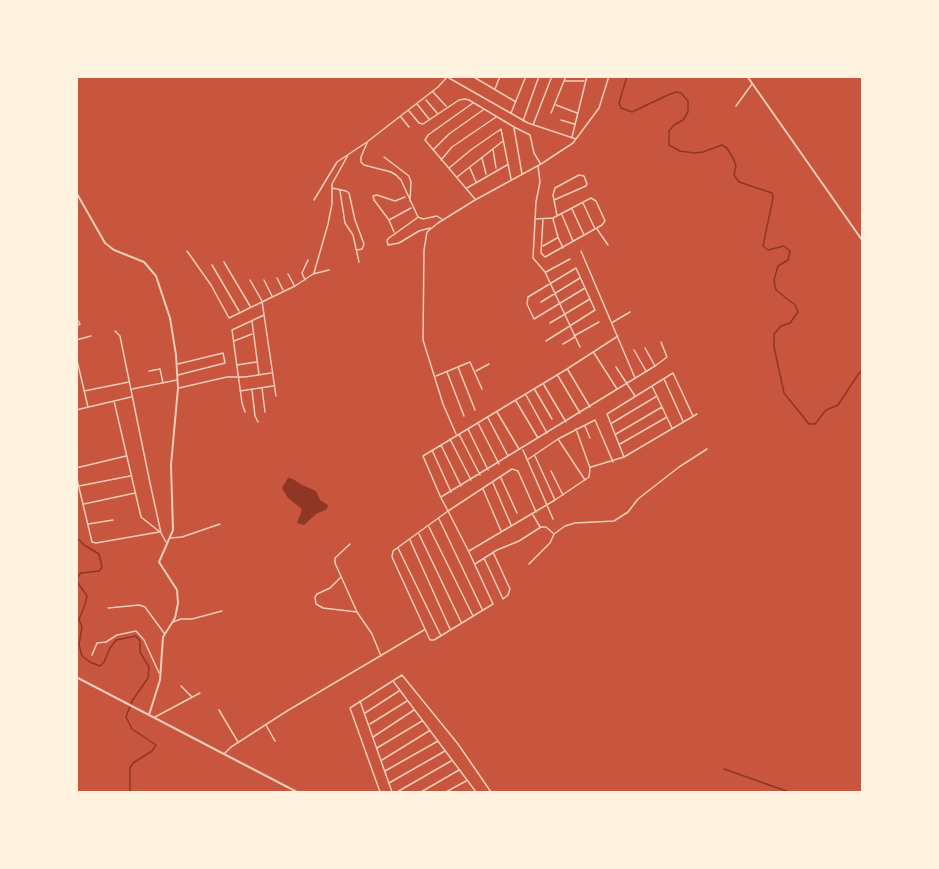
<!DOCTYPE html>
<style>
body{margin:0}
#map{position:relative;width:939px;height:869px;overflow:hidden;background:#c8553d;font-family:"Alegreya Sans",sans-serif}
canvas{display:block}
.frame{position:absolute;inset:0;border:78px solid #fff3e0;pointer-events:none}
</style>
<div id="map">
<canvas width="939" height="869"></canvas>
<div class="frame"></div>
</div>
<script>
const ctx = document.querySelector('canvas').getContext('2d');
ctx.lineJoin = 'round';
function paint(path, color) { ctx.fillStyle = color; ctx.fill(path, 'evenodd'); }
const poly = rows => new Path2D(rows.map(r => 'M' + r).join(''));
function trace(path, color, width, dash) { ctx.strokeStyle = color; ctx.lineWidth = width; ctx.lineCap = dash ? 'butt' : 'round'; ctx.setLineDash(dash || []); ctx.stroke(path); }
const water = poly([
 [288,478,293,479,302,485,316,491,320,500,328,505,327,509,316,514,304,525,297,523,302,509,288,498,282,488]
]);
const stream = poly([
 [627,76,619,103,621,108,632,112,668,95,676,92,681,93,688,101,688,112,683,120,674,125,669,131,669,145,680,151,694,153,703,152,722,145,727,148,734,160,736,166,734,175,739,182,772,193,773,198,763,246,768,250,784,246,790,251,788,260,778,266,774,280,776,290,795,305,798,312,790,323,781,326,774,334,774,347,784,393,809,424,815,424,826,410,838,405,859,373,862,372],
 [76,537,84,545,99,554,102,567,99,571,81,573,76,579],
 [76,580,87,596,85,605,79,619,82,627,79,645,82,656,90,662,100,666,104,662,110,648,116,640,136,636,140,641,140,652,149,667,148,678,132,701,126,717,132,729,156,745,152,751,133,763,130,768,130,792],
 [724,769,789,792]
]);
const minor = poly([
 [472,76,516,102],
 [449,78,528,123,576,139],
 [565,81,584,81],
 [495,89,500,76],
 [433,92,446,106],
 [426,100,437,113],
 [473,103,428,135,425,140,475,199],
 [417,104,429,119],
 [556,105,577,113],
 [736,106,752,84],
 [409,111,419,123,423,124,459,100,465,99,469,100,514,127,530,135,534,153,540,163],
 [511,113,526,76],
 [551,113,566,76],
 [401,117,409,127],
 [561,120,574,124],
 [523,121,539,76],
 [533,125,552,76],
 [514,128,522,174],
 [572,137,587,76],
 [367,143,361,157,361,162,364,165,391,172,396,175,401,180,418,217,423,219,437,216,443,220],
 [493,149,496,168],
 [433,150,449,134,483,110],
 [384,157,409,176,411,182,410,201],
 [482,158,486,174],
 [441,160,452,147,496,117],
 [538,166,540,182,536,202,533,258,545,272,580,347],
 [449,168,472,149,501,129,511,179],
 [470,168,476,182],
 [457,177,503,141],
 [332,188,346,191,349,193,355,220,364,244,362,249,357,250],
 [467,188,507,165],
 [340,191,345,223,353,235,359,262],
 [314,200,337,162,367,142,438,87,448,76],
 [554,200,586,186,587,184,584,176,579,175,555,188,553,195,557,215],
 [583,203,595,229],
 [572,209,584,235],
 [562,215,573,241],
 [417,218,389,238,387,240,388,245,399,243,419,231,430,228],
 [535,219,553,218,591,198,596,201,605,221,602,225,545,257,541,253,543,219],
 [553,219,558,237,563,248],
 [389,220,411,208],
 [597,229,608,245],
 [394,232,389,220,374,200,373,196,377,195,395,201,405,197],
 [543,246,557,238],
 [187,251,211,285,229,318,295,286,313,274,329,270],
 [581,251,635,378],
 [224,262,250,306],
 [212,265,239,311],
 [546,272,570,259],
 [314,273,328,224,332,204,332,184,348,155],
 [288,274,294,285],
 [277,278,283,290],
 [250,280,262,301,276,396],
 [264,280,272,296],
 [305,280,302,273,308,260],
 [541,302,580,278],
 [76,317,80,324,76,327],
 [252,321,259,375],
 [613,322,630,312],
 [550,323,590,299],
 [115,331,120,336,150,483,161,533,166,542],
 [574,336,599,322],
 [76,340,91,336],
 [234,341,252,334],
 [546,341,595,310,590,299,576,268,528,297,527,304,534,319,585,288],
 [563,344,575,337],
 [645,348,655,366],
 [634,350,646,371],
 [594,353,617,389],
 [76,356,88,407],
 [178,364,223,353,225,363,178,375],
 [237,365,256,362],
 [458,367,475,410],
 [616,367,635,396],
 [568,370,590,407],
 [149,371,160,369,163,383],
 [476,371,489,364],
 [447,372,464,416],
 [436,376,470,362,482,389],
 [558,376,580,413],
 [664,379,683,421],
 [544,385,566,422],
 [652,386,672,428],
 [179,388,227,377,245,377,271,373],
 [262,388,265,412],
 [132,389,177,380],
 [252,390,255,416,258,422],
 [535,390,552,419],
 [84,391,129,382],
 [240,391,273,386],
 [526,395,547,433],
 [114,401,141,517,160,532],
 [516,401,538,438],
 [76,410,131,397],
 [245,412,242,403,232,330,264,315],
 [497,412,519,449],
 [488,418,508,456],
 [478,423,499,464],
 [612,423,657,396],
 [585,426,590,438],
 [468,429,488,470],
 [456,434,443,404,423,340,424,250,427,232,438,223,475,200,541,164,573,143,599,108,609,76],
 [459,434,480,475],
 [616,434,662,407],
 [450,439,471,480],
 [558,439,585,480],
 [620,444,667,417],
 [441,445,461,486],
 [432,450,451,492],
 [523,450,553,519],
 [535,456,555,500],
 [624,457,607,414,673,373,693,416],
 [527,460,558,439,595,420,613,462],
 [591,467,624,457,697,414],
 [76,468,126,456],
 [551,471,563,495],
 [76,475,92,542,96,543,159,532],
 [501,478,517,513],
 [493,483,511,525],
 [79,486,130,476],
 [483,489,501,531],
 [441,497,655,366,667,357,661,342],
 [84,504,135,493],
 [536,512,518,471,512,469,448,511,393,551,392,557,430,640,434,640,493,604,469,552,448,511,441,498,423,456,567,369,618,336],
 [533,515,540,527],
 [439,519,482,609],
 [88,524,113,520],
 [429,527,473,616],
 [419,534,461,622],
 [171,538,182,537,220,524],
 [410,540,450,629],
 [350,544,335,558,335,563,357,612,372,634,381,656],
 [398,548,441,636],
 [469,551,555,500,589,477,590,468,576,429],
 [484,558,503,599,508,595,510,589,493,552],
 [475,564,497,550,519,541,541,527,546,527,553,533],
 [529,564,550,543,554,534,565,526,575,523,614,521,628,512,638,499,679,467,707,449],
 [340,578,330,588,317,594,315,597,316,604,323,608,357,612],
 [108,608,139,605,145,607,164,633],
 [173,622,181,619,192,619,222,611],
 [92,655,97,643,106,642,117,635,136,631,144,640,159,673],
 [393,681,476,792],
 [181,686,192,697],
 [360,701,392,792],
 [219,710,238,742],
 [365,713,399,691],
 [155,717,200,693],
 [370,724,407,701],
 [266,725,275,741],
 [373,737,414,710],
 [377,748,422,721],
 [225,753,231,747,287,711,424,630],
 [382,760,429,731],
 [385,771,438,741],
 [389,783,445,751],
 [380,792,350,708,402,675,458,744,491,792],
 [397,792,451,761],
 [421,792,459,770],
 [446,792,466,781]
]);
const tertiary = poly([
 [747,76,862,240],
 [76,192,105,243,114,250,144,262,156,276,170,318,176,355,178,388,171,465,173,530,159,562,177,590,178,603,175,618,163,637,160,680,149,715],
 [76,677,297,792]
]);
paint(water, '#8f3625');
trace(stream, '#8f3625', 1.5);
trace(minor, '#f1ccb7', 1.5);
trace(tertiary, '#f1ccb7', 2);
</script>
